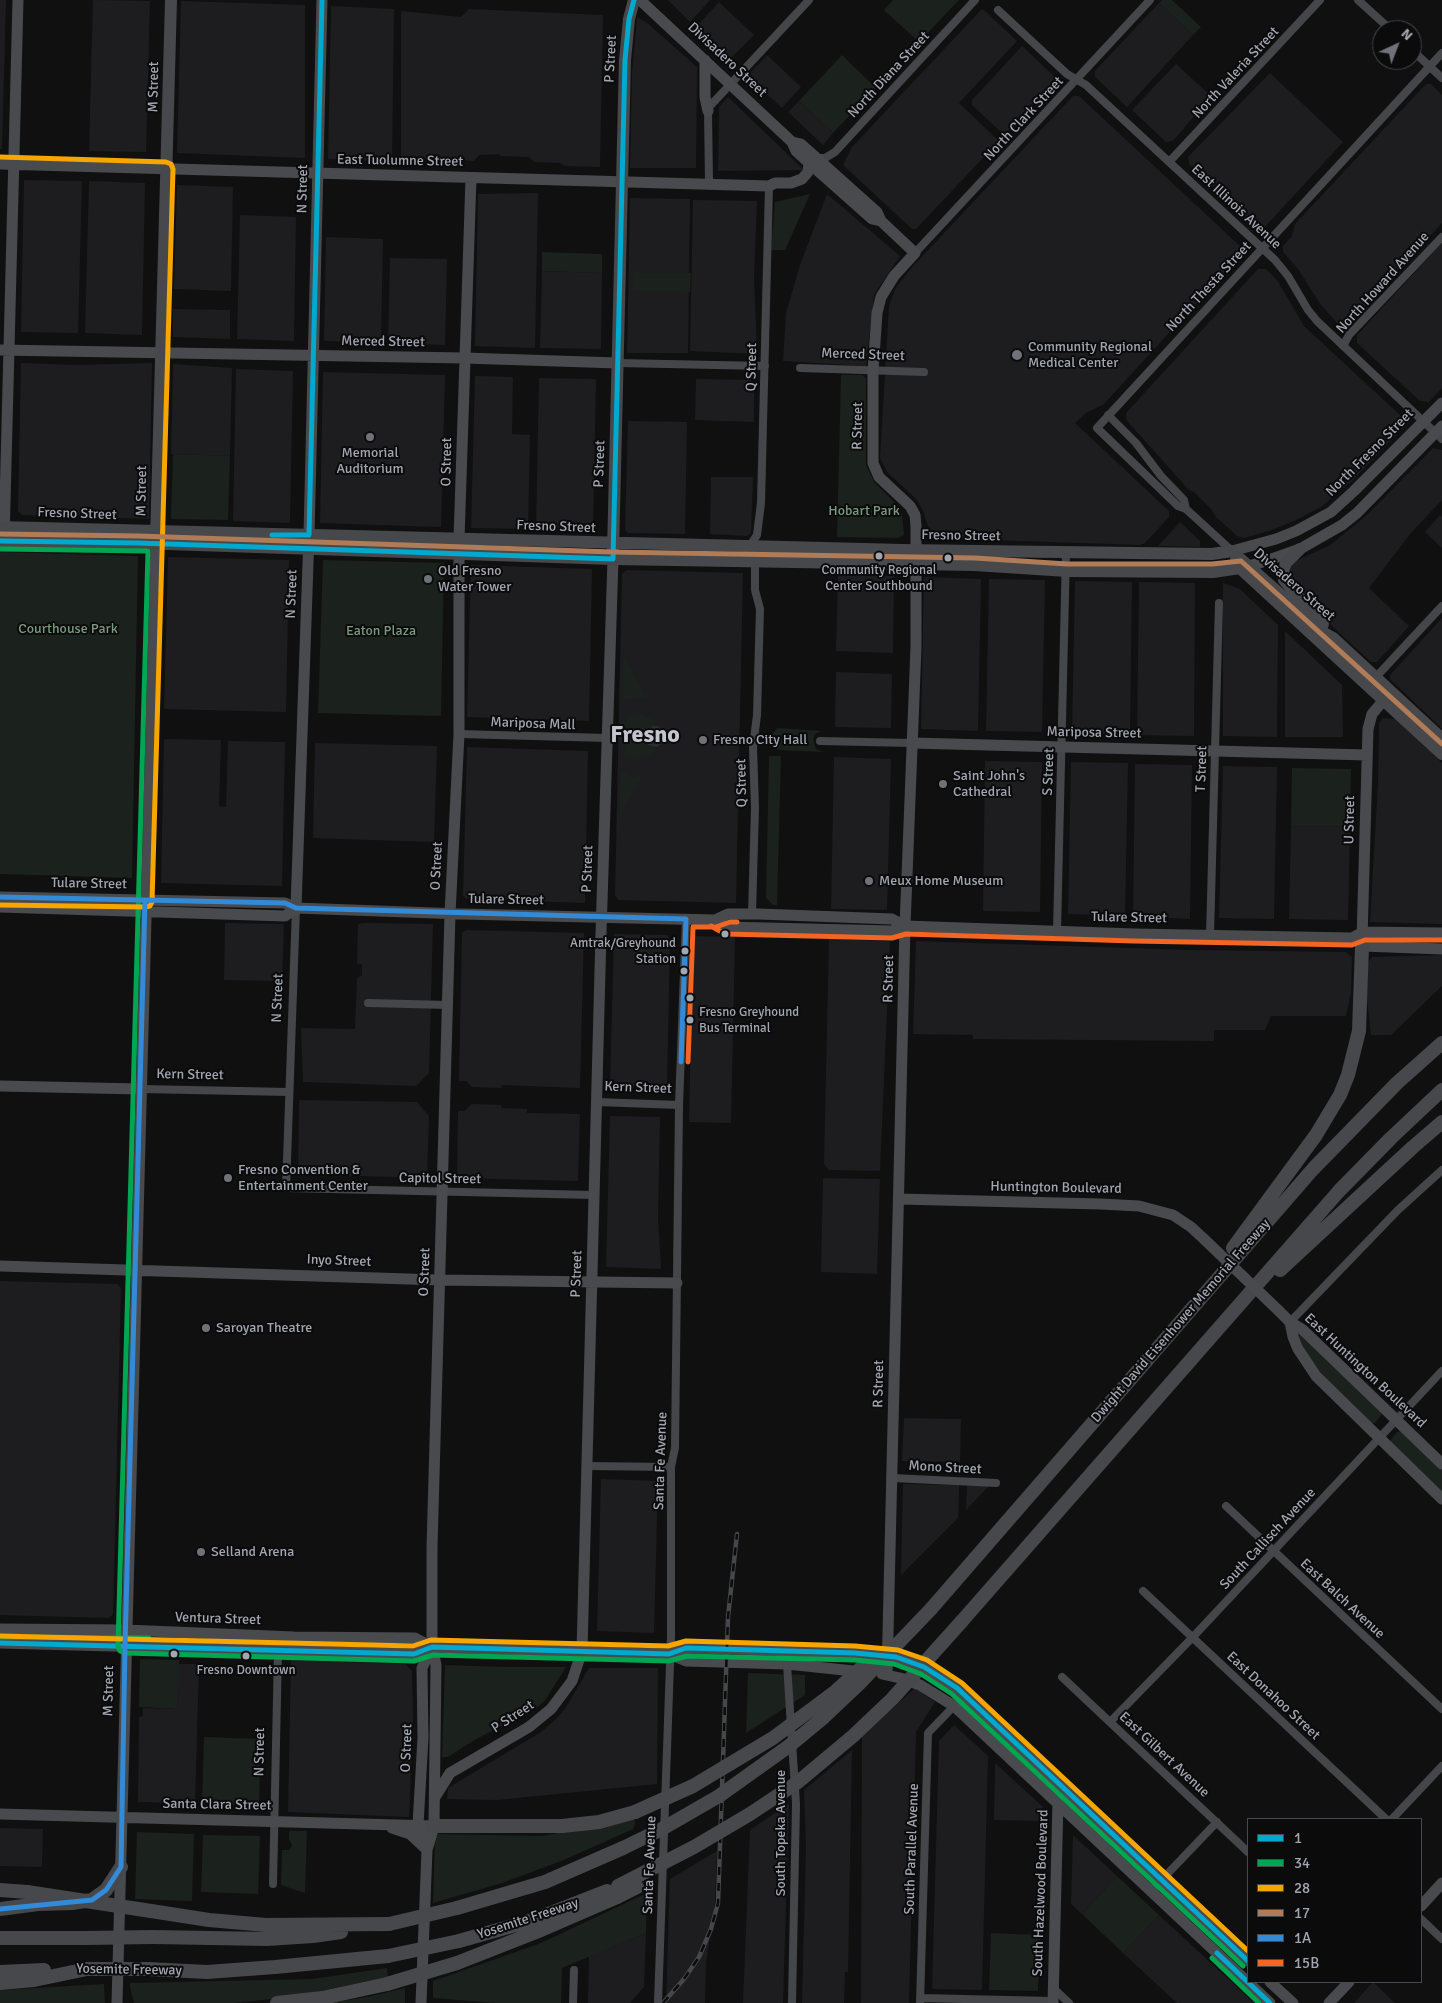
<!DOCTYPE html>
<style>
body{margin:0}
#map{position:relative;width:1442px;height:2003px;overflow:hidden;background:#101011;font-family:Signika,sans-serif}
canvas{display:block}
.legend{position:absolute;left:1247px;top:1818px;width:175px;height:165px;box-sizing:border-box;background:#0b0b0c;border:1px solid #47494e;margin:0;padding:6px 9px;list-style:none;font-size:15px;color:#a2a6b1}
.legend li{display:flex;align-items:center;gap:10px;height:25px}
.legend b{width:25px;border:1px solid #47494e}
.north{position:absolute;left:1372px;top:20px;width:50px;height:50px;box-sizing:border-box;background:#0b0b0c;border:1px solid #47494e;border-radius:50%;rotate:43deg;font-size:14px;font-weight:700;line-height:20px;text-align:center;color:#a2a6b1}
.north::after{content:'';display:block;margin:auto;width:18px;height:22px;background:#6f7279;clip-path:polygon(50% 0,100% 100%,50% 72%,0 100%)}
</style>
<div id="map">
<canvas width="1442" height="2003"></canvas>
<ul class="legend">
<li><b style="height:6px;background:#00a9ce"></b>1</li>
<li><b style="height:6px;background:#00a651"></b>34</li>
<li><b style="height:6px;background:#f7a600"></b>28</li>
<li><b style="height:6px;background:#b07c57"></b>17</li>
<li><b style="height:6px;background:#338bd7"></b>1A</li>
<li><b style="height:6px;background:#f26522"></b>15B</li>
</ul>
<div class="north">N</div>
</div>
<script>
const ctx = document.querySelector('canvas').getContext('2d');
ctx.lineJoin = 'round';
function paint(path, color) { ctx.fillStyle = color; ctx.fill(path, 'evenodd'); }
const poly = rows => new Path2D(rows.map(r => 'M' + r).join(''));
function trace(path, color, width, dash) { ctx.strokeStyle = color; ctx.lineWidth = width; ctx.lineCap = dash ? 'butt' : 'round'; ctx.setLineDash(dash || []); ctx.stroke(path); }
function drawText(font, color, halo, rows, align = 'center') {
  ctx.font = font + ' Signika,sans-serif'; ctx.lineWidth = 4; ctx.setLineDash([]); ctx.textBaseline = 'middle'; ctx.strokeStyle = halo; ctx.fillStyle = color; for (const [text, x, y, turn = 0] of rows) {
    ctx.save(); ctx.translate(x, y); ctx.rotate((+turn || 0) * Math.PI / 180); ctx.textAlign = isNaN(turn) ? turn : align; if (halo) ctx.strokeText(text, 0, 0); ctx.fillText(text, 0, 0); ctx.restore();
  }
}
const built = poly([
 [0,0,6,0,2,149,0,149],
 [93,0,150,1,146,152,89,151],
 [668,0,710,0,690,22],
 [181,1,305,5,305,158,177,153],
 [719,2,754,35,730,59,696,27],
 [1159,3,1193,35,1127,107,1095,77,1095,71],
 [331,6,394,9,392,161,328,159],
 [469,9,603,15,600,167,565,166,560,163,534,162,529,157,500,156,499,154,479,155,474,161,401,157,401,11,461,17],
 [981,10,984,10,1017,41,959,103,999,141,916,229,912,229,843,165,852,147],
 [637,17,647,23,697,67,696,168,630,168,632,73],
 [1022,46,1057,79,1004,135,972,105,972,100],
 [767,55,801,87,782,108,747,76],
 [1176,64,1211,96,1173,141,1166,142,1132,110],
 [1270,73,1343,142,1264,228,1258,229,1189,164,1188,157],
 [1426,84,1431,84,1442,95,1442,223,1346,327,1340,326,1321,305,1298,269,1283,252,1283,246,1292,236,1295,224],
 [1073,96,1079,96,1241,247,1241,254,1104,404,1086,413,1075,423,1169,511,1169,517,1145,543,1140,545,932,538,923,511,916,499,887,472,880,458,889,306,895,289,913,266],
 [728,97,804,170,718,171,719,107],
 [799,101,833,133,823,145,788,112],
 [24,180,82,181,78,333,21,332],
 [89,181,145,183,142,335,85,333],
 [177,185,233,187,231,291,174,289],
 [538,193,535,348,475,346,478,194],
 [827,194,900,256,874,295,866,366,783,361,786,313,800,265],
 [630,198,690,199,688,353,627,353],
 [693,200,757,201,754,277,757,354,690,351],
 [240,215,296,217,294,341,237,339],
 [326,237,383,239,381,343,324,341],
 [1442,243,1442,388,1429,402,1420,401,1357,343,1357,335],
 [390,258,447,259,445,345,388,343],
 [1258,269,1266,269,1277,280,1304,326,1401,416,1404,427,1352,481,1321,507,1296,520,1272,530,1244,538,1237,536,1215,516,1212,510,1194,492,1189,490,1127,421,1126,413],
 [542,271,602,273,601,349,540,348],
 [173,309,230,310,230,339,173,337],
 [21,363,78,365,152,363,149,519,22,515,18,511],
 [173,364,232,368,230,456,171,454],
 [236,369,293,371,290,523,233,521],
 [323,372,445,375,441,527,320,523],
 [475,376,513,377,512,434,530,435,528,529,471,528],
 [539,378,596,379,593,531,536,529],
 [696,379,751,380,754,384,754,422,695,420],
 [628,421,687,422,685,534,628,533,625,530],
 [1433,448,1442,450,1442,500,1410,534,1369,588,1409,626,1377,662,1371,662,1332,626,1319,609,1289,580,1288,570,1296,561,1330,545,1367,515],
 [711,477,753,477,751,533,747,536,710,534],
 [1440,515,1442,517,1442,548,1425,532],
 [1180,522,1200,541,1200,547,1158,546],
 [168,557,289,560,286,712,164,709],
 [471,565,592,569,589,721,467,717],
 [626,570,743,573,736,903,618,900,615,895,622,574],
 [838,575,894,576,893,653,836,651],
 [926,577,981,579,978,731,921,729,924,579],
 [989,579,1045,580,1042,732,986,731],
 [1075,581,1132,582,1130,734,1072,733],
 [1139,582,1195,583,1194,736,1137,735],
 [1223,583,1240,589,1278,625,1277,737,1223,736],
 [1442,618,1442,729,1390,679,1390,675],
 [1285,631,1342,685,1343,737,1285,737],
 [836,672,892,674,891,728,835,727],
 [1383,718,1396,719,1442,763,1442,924,1370,922,1378,783,1379,723],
 [164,739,221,740,219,806,226,807,228,741,285,742,282,886,161,883],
 [315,743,437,746,434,842,313,838],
 [467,747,588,751,585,903,467,899,463,896],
 [834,757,891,759,887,910,831,909],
 [985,761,1042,762,1040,912,983,911],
 [1071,762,1128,763,1125,916,1068,914],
 [1135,764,1192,765,1190,919,1133,916],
 [1223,766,1277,767,1274,919,1219,918],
 [1291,826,1350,827,1348,920,1289,919],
 [225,923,284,924,282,981,224,980],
 [365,923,433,924,429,1073,416,1086,303,1082,301,1028,355,1029,357,978,362,975,362,964,357,964,358,924],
 [466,930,584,933,580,1088,502,1085,501,1088,472,1087,466,1081,459,1081,462,933],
 [614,934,667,935,670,939,667,1087,610,1085],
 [693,936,735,937,731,1123,689,1122],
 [829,939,890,941,880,1171,829,1170,824,1164],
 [916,941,1189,950,1346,952,1352,957,1351,993,1346,1016,1271,1016,1265,1030,1214,1030,1214,1041,973,1039,973,1035,913,1034],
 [1442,955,1442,986,1391,1035,1371,1035,1367,1000,1368,962,1372,957],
 [299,1100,417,1102,429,1116,427,1178,298,1174],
 [472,1104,501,1105,501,1108,527,1109,527,1113,580,1114,578,1181,457,1178,458,1111,464,1111],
 [610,1116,660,1117,658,1217,661,1269,606,1267],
 [823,1178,880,1179,877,1274,821,1272],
 [0,1281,117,1284,121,1288,113,1614,109,1618,0,1615],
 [904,1418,961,1419,960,1462,902,1461],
 [601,1479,658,1481,654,1633,597,1631],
 [903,1484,959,1485,959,1495,958,1518,901,1575],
 [967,1486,989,1486,966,1510],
 [291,1660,405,1664,412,1671,413,1720,409,1817,288,1812],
 [178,1664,199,1664,195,1803,138,1802,139,1717,143,1716,143,1708,177,1709],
 [589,1668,658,1668,657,1784,497,1800,447,1799,448,1788,541,1732,554,1721,565,1709],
 [915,1688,935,1702,916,1732,909,2003,861,2003,862,1736],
 [954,1725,988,1756,982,1990,932,1989,939,1741],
 [852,1750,848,1972,845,1972,844,2003,802,2003,806,1847,804,1790],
 [995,1763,1043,1807,1043,1821,994,1820],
 [789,1803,783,2003,743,2003,750,1830],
 [0,1828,43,1829,42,1867,0,1866],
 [1073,1835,1117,1876,1082,1914,1071,1904],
 [717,1851,715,1902,706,1963,705,2003,666,2003,670,1879],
 [1159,1915,1254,2003,1177,2003,1123,1953],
 [646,1933,644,1987,630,2003,588,2003,589,1956],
 [1373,1982,1395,2003,1354,2003]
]);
const green = poly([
 [893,0,959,0,919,42,884,10],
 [1162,0,1172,0,1201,27,1193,35,1159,3],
 [842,55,876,88,833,133,799,101],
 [810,194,785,250,771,250,775,202],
 [542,252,602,254,602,273,542,271],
 [633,272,691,273,690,292,633,291],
 [841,375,862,375,866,378,866,465,874,482,899,507,902,514,904,535,898,538,837,537],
 [173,454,230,456,228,520,171,519],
 [0,552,138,556,132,878,0,874],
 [323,560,444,563,441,716,318,713],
 [624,656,647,699,632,698,623,701],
 [639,713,650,718,655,722,655,726,653,726,644,735,625,733,626,717],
 [778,728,821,731,815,734,813,739,816,749,823,752,778,750,773,744,773,733],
 [644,737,655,747,655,751,650,755,638,759,625,755,625,738],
 [769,756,781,756,777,905,773,905,766,898],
 [1292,768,1351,769,1350,827,1291,826],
 [621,770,633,779,640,774,644,773,619,817],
 [1298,1332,1382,1414,1375,1423,1370,1424,1308,1360,1297,1334],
 [1401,1431,1442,1470,1442,1494,1390,1441,1397,1432],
 [140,1659,179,1660,177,1709,139,1707],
 [445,1665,502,1667,566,1667,545,1700,534,1710,476,1739,448,1757,442,1757],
 [748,1673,805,1675,805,1695,746,1733],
 [204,1737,261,1739,259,1805,202,1804],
 [634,1818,635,1824,633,1829,564,1860,502,1883,433,1903,435,1836,437,1834,543,1836],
 [289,1831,307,1831,305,1893,281,1885,282,1850,289,1850,292,1846,289,1839],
 [137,1832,194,1834,192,1901,135,1899],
 [203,1835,260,1836,258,1894,201,1892],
 [1117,1876,1159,1915,1123,1953,1082,1914],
 [647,1893,646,1933,562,1968,561,2003,496,2003,433,1998,433,1981,541,1943],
 [991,1933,1040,1935,1038,1991,989,1990],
 [387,1968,388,1977,291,1997,234,2003,134,2003,130,1987,130,1983,312,1979],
 [104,1984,105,2003,0,2003,0,1990],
 [405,1988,405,2003,330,2003,367,1997]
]);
const water = poly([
 [653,726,658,726,665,732,664,742,657,747,648,745,644,737,625,738,623,735,625,733,644,735,646,731]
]);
const street = poly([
 [1358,0,1391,30],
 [998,10,1067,74,1086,85,1275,260,1288,276,1308,310,1317,321,1442,439],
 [1412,50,1442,78],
 [816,158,825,158,835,152,975,0],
 [1169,162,1320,0],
 [709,183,708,111,710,106,809,0],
 [915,253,1150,0],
 [1343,346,1349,335,1442,237],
 [618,363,765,366],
 [800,368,924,372],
 [1108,415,1136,443,1161,476,1184,500,1186,509],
 [749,547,757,535,761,503,769,186],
 [1232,551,1186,509,1178,506,1097,428,1442,53],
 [1376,677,1442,606],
 [459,734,607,738],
 [820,741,912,743],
 [296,908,286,1188,594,1195],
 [752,914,755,808,753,747,757,715,760,609,755,590,755,561],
 [1057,931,1066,553],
 [1210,935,1219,603],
 [368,1003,448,1005],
 [140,1089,289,1092],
 [597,1102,679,1105],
 [1290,1322,1398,1210,1442,1170],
 [587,1466,671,1467],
 [892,1478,996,1483],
 [1226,1506,1442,1709],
 [1143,1591,1386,1819],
 [787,1664,796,1804,792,2003],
 [1062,1677,1248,1852],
 [1110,1722,1192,1638,1442,1371],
 [1392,1819,1442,1766],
 [273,1884,278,1651],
 [1151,1891,1217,1822],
 [1421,1919,1442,1939],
 [1053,1988,1069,2003],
 [920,1998,1053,2001],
 [573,2003,574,1970],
 [658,2003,671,1636,671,1467,675,1448,679,1105,686,919],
 [920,2003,928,1733,954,1706]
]);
const secondary = poly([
 [640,0,792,142,796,151,809,163,872,219,881,221],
 [705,60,705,97,708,111],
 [792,142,801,144,877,212,881,221,915,253,894,276,881,297,877,313,873,371,873,463,879,477,910,506,915,515,916,526,916,647,905,926,887,1675],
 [0,164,769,186,775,183,791,183,802,179,808,172,809,163],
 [0,350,464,358,618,363],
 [4,541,18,0],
 [1232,551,1276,539,1296,531,1331,512,1354,491,1442,403],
 [1242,568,1266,561,1300,549,1342,525,1357,513,1442,426],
 [912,743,1367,755],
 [0,897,285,903,296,908,462,914,715,920,728,914,759,914,892,919,905,926],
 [0,907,285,916,296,908],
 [296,908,309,535,322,0],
 [715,920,725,927,892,931,905,926,1134,934,1352,938,1363,932,1442,933],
 [1362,939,1368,729,1372,714,1383,701],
 [1356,940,1362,946,1442,949],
 [0,1086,140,1089],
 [899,1199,1100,1204,1139,1206,1173,1215,1191,1227,1204,1239],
 [0,1266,440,1280,677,1283],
 [1278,1310,1290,1322,1303,1330,1442,1464],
 [1290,1322,1293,1337,1298,1349,1316,1376,1442,1499],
 [0,1629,126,1630,294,1637,415,1638,432,1647],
 [0,1643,414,1654,432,1647,669,1654,686,1648,734,1649,855,1653,896,1657,924,1667,957,1688,1248,1961],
 [669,1654,686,1661,787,1664,863,1672],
 [882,1674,900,1678,920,1685,954,1706,1270,2003],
 [435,1797,450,1773,529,1727,551,1709,572,1681,582,1651,601,933,613,559],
 [0,1814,434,1826],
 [392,1828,410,1834,425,1848],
 [427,1850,418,1825,423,1738,422,1668,432,1647],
 [1421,1906,1442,1883],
 [1270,1982,1293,2003],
 [117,2003,156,544],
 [421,2003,427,1850,434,1826,436,1665,432,1647,432,1547,450,914,459,734,459,539,471,178],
 [1053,2003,1058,1801],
 [1329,2003,1349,1982]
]);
const primary = poly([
 [0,527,902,550,1212,554,1232,551],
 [156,540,171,0],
 [0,541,138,543,613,559,975,565,1067,571,1213,572,1240,568],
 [1300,549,1286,563,1283,571,1284,580,1323,624],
 [613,551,625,60,629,19,634,0],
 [1237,556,1324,633,1333,638,1442,739],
 [1236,560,1240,568,1442,754]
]);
const highway = poly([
 [1233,1248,1316,1135,1340,1095,1348,1075,1359,1031,1362,946],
 [1280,1270,1413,1147,1442,1122],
 [931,1609,1313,1169,1397,1083,1442,1043],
 [962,1621,1339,1191,1391,1138,1442,1090],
 [434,1826,562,1826,599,1822,635,1812],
 [0,1890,27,1892],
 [457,1908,545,1882,623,1848],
 [0,1909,38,1904,72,1903,92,1900,106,1890,121,1867],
 [151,1911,209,1920,266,1925,389,1924],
 [153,1937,267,1939,313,1936,341,1932],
 [0,1938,86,1938],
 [459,1941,533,1920,607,1891],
 [457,1963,536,1932,617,1897],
 [148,1969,207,1972,275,1967,388,1956],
 [0,1972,44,1970],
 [0,1983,34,1980,87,1969],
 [277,2003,322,1998,387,1984]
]);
const rail = poly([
 [663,2003,684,1979,699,1957,711,1929,718,1903,728,1617,737,1534]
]);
const secondaryBridge = poly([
 [1204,1239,1278,1310]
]);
const highwayBridge = poly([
 [635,1812,693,1786,773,1738,836,1691,872,1658],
 [623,1848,660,1830,719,1796,789,1746,824,1717,860,1683,931,1609],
 [618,1886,694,1847,750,1814,798,1782,853,1736,892,1699,962,1621],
 [27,1892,151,1911],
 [617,1897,637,1887],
 [389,1924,457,1908],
 [86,1938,153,1937],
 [388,1956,459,1941],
 [87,1969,148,1969],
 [387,1984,457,1963]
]);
const bus1 = poly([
 [272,535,309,535,322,0],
 [0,541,138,543,613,559,625,60,629,19,634,0],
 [0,1643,414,1654,432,1647,669,1654,686,1648,855,1653,896,1657,924,1667,957,1688,1248,1961],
 [1217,1953,1270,2003]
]);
const bus2 = poly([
 [0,549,148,551,118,1646,120,1651,125,1653,414,1661,433,1655,669,1661,687,1656,855,1660,894,1664,921,1674,952,1694,1243,1966],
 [0,1637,149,1638],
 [1212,1958,1259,2003]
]);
const bus3 = poly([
 [0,905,145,907,150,906,152,902,173,169,171,164,166,162,0,157],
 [0,1636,413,1646,431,1640,668,1646,686,1641,855,1646,898,1650,927,1660,962,1683,1248,1951]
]);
const bus4 = poly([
 [0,534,138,536,613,552,975,558,1067,564,1212,564,1241,561,1442,744]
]);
const bus5 = poly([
 [0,897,285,903,296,908,686,919,681,1062],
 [0,1909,92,1900,106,1890,121,1867,125,1646,145,900]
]);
const bus6 = poly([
 [711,926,725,934,892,938,906,934,1134,941,1352,945,1365,940,1442,940],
 [688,1062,693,927,716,927,730,922,737,922]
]);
const markers = [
 [1017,355,6,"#6f7279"],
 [370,437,5,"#6f7279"],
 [879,556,4.5,"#a2a6b1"],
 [948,558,4.5,"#a2a6b1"],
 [428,579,5,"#6f7279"],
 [703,740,5,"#6f7279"],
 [943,784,5,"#6f7279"],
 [869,881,5,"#6f7279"],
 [725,934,4.5,"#a2a6b1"],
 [685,951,4.5,"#a2a6b1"],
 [684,971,4.5,"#a2a6b1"],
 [690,998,4.5,"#a2a6b1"],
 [690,1020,4.5,"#a2a6b1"],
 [228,1178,5,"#6f7279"],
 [206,1328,5,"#6f7279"],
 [201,1552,5,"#6f7279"],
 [174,1654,4.5,"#a2a6b1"],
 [246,1656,4.5,"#a2a6b1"]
];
const busNames = [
 ["Community Regional",879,571],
 ["Center Southbound",879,587],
 ["Amtrak/Greyhound",676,944,"right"],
 ["Station",676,960,"right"],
 ["Fresno Greyhound",699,1013,"left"],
 ["Bus Terminal",699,1029,"left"],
 ["Fresno Downtown",246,1671]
];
const streetNames = [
 ["P Street",611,59,-87],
 ["Divisadero Street",727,60,43],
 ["North Valeria Street",1236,73,-47],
 ["North Diana Street",889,75,-47],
 ["M Street",154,87,-89],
 ["North Clark Street",1024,119,-47],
 ["East Tuolumne Street",400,161,1],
 ["N Street",303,189,-89],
 ["East Illinois Avenue",1236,207,43],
 ["North Howard Avenue",1383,283,-48],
 ["North Thesta Street",1209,287,-47],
 ["Merced Street",383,342,1],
 ["Merced Street",863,355,2],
 ["Q Street",752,367,-89],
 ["R Street",858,426,-89],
 ["North Fresno Street",1370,453,-45],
 ["O Street",447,462,-89],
 ["P Street",600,464,-88],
 ["M Street",142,491,-89],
 ["Fresno Street",77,514,2],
 ["Fresno Street",556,527,2],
 ["Fresno Street",961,536,1],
 ["Divisadero Street",1294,585,41],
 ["N Street",292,594,-88],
 ["Mariposa Mall",533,724,2],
 ["Mariposa Street",1094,733,1],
 ["T Street",1202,769,-88],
 ["S Street",1049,772,-88],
 ["Q Street",742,783,-91],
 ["U Street",1350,820,-89],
 ["O Street",437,866,-87],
 ["P Street",588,869,-88],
 ["Tulare Street",89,884,1],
 ["Tulare Street",506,900,1],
 ["Tulare Street",1129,918,1],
 ["R Street",889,979,-89],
 ["N Street",278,998,-88],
 ["Kern Street",190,1075,1],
 ["Kern Street",638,1088,2],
 ["Capitol Street",440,1179,1],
 ["Huntington Boulevard",1056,1188,1],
 ["Inyo Street",339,1261,2],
 ["O Street",425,1272,-88],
 ["P Street",577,1274,-88],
 ["Dwight David Eisenhower Memorial Freeway",1181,1321,-49],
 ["East Huntington Boulevard",1365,1371,43],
 ["R Street",879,1384,-89],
 ["Santa Fe Avenue",661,1461,-88],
 ["Mono Street",945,1468,3],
 ["South Callisch Avenue",1268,1539,-47],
 ["East Balch Avenue",1342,1599,43],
 ["Ventura Street",218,1619,2],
 ["M Street",109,1691,-89],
 ["East Donahoo Street",1273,1696,43],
 ["P Street",513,1717,-33],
 ["O Street",407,1748,-88],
 ["N Street",260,1752,-89],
 ["East Gilbert Avenue",1164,1755,43],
 ["Santa Clara Street",217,1805,1],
 ["South Topeka Avenue",781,1833,-90],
 ["South Parallel Avenue",912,1849,-88],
 ["Santa Fe Avenue",650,1865,-88],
 ["South Hazelwood Boulevard",1041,1893,-88],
 ["Yosemite Freeway",528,1919,-18],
 ["Yosemite Freeway",129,1970,1]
];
const poiNames = [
 ["Community Regional",1028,347],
 ["Medical Center",1028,363],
 ["Memorial",370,453,"center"],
 ["Auditorium",370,469,"center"],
 ["Old Fresno",438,571],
 ["Water Tower",438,587],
 ["Fresno City Hall",713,740],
 ["Saint John's",953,776],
 ["Cathedral",953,792],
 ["Meux Home Museum",879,881],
 ["Fresno Convention &",238,1170],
 ["Entertainment Center",238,1186],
 ["Saroyan Theatre",216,1328],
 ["Selland Arena",211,1552]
];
const parkNames = [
 ["Hobart Park",864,511],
 ["Courthouse Park",68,629],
 ["Eaton Plaza",381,631]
];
const townNames = [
 ["Fresno",645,736]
];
paint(built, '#1d1d1f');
paint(green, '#1b211c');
paint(water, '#292e35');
trace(street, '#454649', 8);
trace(secondary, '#494a4d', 11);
trace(primary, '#47484b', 12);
trace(highway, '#47484b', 14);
trace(rail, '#46474a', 4.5);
trace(rail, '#0b0b0c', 2.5, [8]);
trace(secondaryBridge, '#494a4d', 11);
trace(highwayBridge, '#47484b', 14);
trace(bus1, '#00a9ce', 5);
trace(bus2, '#00a651', 5);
trace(bus3, '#f7a600', 5);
trace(bus4, '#b07c57', 5);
trace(bus5, '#338bd7', 5);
trace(bus6, '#f26522', 5);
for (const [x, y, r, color] of markers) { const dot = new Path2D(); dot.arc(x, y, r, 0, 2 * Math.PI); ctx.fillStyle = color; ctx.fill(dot); trace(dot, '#0b0b0c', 2); }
drawText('13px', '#a2a6b1', '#0b0b0c', busNames);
drawText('14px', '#a2a6b1', '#0b0b0c', streetNames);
drawText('14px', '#a2a6b1', '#0b0b0c', poiNames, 'left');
drawText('14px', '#7a9b7f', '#0b0b0c', parkNames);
drawText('bold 24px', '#c3c5ce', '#0b0b0c', townNames);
</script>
